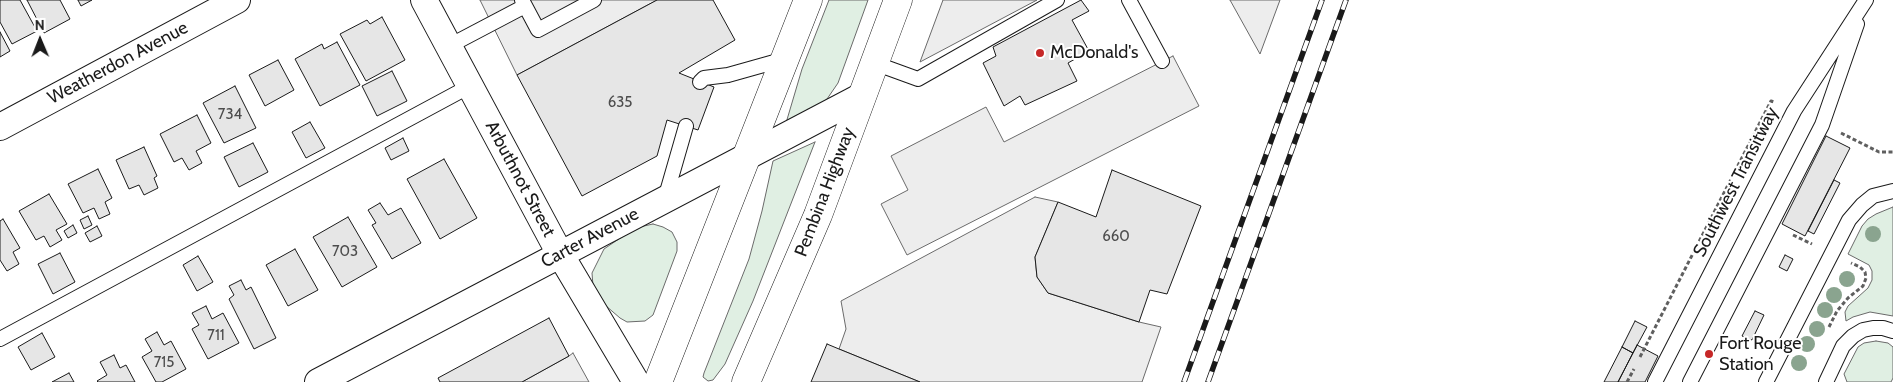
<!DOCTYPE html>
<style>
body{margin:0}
#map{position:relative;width:1893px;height:382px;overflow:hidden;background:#fff;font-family:Cabin,sans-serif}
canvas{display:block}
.north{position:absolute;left:15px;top:15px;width:50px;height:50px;-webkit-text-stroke:4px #fff;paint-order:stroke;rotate:359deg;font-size:14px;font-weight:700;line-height:20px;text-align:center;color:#1a1a1a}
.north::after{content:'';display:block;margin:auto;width:18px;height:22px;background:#1a1a1a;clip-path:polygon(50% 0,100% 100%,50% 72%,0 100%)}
</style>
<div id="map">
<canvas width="1893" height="382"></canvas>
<div class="north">N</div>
</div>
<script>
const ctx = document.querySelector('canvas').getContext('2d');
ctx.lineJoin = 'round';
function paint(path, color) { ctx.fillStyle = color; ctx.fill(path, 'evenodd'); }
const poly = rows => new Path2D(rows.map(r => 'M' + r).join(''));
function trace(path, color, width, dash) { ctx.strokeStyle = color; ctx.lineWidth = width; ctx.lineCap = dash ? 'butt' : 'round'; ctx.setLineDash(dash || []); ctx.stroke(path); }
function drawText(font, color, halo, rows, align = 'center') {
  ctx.font = font + ' Cabin,sans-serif'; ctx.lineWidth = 4; ctx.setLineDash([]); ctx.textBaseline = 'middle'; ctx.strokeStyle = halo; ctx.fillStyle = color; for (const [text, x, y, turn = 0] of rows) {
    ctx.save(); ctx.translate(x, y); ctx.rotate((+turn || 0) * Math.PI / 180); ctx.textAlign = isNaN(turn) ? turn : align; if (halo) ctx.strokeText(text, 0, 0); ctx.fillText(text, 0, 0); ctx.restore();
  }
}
const green = poly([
 [829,0,868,0,838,83,827,99,809,114,786,123,802,69,829,0],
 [815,142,753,301,725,364,713,380,708,381,703,377,704,373,749,259,762,211,773,161,815,142],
 [1893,207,1893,316,1870,312,1853,317,1846,321,1845,312,1848,306,1868,288,1872,280,1872,271,1869,265,1848,254,1862,226,1868,219,1876,214,1893,207],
 [653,224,663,227,672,232,677,242,677,251,653,315,645,321,627,322,620,318,598,299,593,286,592,273,604,249,635,228,653,224],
 [1876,341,1888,343,1893,347,1893,378,1891,382,1847,382,1844,374,1858,347,1864,343,1876,341]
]);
const parking = poly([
 [480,0,657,0,517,75,480,0],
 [943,0,1037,0,920,62,943,0],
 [1230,0,1280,0,1260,54,1230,0],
 [1173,56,1199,106,907,255,881,204,908,190,891,156,986,107,1004,142,1173,56],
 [1035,197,1058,202,1035,257,1037,277,1048,293,1139,322,1161,327,1142,382,920,382,839,349,846,329,841,301,1035,197],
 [573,353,589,382,522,382,569,356,573,353]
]);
const building = poly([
 [0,0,20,0,37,31,12,44,0,22,0,0],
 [27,0,60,0,70,19,44,33,27,0],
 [78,0,92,0,81,6,78,0],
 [657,0,713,0,735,40,679,73,714,87,698,130,667,120,657,156,582,196,517,75,657,0],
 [1081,0,1089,11,1072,20,1089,51,1068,63,1077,81,1025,105,1020,96,1004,106,983,63,996,56,993,47,1081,0],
 [382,17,405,60,366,81,340,34,367,20,370,24,382,17],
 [0,32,10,51,0,57,0,32],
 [337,42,360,85,320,106,295,59,322,44,324,49,337,42],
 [278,60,294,90,265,106,249,75,278,60],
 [392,71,407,101,377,116,362,86,392,71],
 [235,86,256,128,224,143,203,103,235,86],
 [197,115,211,143,196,151,202,163,189,170,182,158,174,162,160,134,197,115],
 [310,122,325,148,306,158,292,132,310,122],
 [1826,136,1850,148,1805,236,1782,224,1826,136],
 [403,138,409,151,391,160,385,148,403,138],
 [253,143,268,172,239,187,224,157,253,143],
 [144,147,157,176,154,178,158,188,144,195,139,185,129,189,116,160,144,147],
 [444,159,477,218,440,239,407,179,444,159],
 [98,169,112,198,105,202,110,214,99,219,94,208,83,213,68,184,98,169],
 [1112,170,1201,206,1167,294,1150,290,1139,322,1048,293,1037,277,1035,257,1058,202,1096,217,1112,170],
 [1834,180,1840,183,1814,234,1808,231,1834,180],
 [49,194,67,224,56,230,62,240,50,247,44,236,36,240,19,211,49,194],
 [380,203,388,215,401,208,421,243,392,259,372,225,376,223,368,210,380,203],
 [88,216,92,225,84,229,80,220,88,216],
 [348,217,377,267,342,287,313,237,348,217],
 [3,219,20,248,13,252,19,264,7,271,0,260,0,221,3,219],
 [73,225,77,233,68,238,64,231,73,225],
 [97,226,102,236,90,242,85,233,97,226],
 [295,249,318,290,288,306,266,265,295,249],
 [60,253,75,282,53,294,38,264,60,253],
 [1785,255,1793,259,1787,271,1779,267,1785,255],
 [198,256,213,282,197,291,183,265,198,256],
 [241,280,246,290,251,287,276,338,254,349,229,299,234,295,229,286,241,280],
 [206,306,212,319,223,313,239,343,208,359,192,329,199,325,192,313,206,306],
 [1755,311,1764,315,1752,340,1742,336,1755,311],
 [549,318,569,356,522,382,440,382,438,378,549,318],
 [1635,321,1647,327,1633,353,1622,347,1635,321],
 [157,332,164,345,171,341,186,369,162,382,156,382,142,357,152,351,145,339,157,332],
 [42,333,55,357,31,370,18,347,42,333],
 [827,344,839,349,920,382,811,382,827,344],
 [1637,345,1658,356,1645,382,1618,382,1637,345],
 [1622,347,1633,353,1618,382,1604,382,1622,347],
 [114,355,120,368,126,365,135,382,98,382,97,381,107,375,100,362,114,355],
 [69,373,74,382,52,382,69,373]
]);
const path = poly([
 [1841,133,1879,152,1893,152],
 [1793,235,1812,244],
 [1829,327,1837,311,1848,298,1863,286,1866,278,1865,272,1860,267,1851,263],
 [1640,357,1771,101,1774,102],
 [1627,382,1634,369]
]);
const lane = poly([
 [522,0,538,30,594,0],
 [1129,0,1162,61],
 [449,46,525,6],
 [874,63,918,79,1057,0],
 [700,82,704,78,728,75,785,59],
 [665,199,686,126],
 [0,339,470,86],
 [1655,382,1794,111,1866,0],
 [1690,382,1822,125,1857,24],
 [1766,382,1849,220,1862,205,1873,196,1893,191],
 [1826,382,1843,346,1853,336,1863,330,1873,328,1883,328,1893,331]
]);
const street = poly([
 [424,0,560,254,636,382],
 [0,127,237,0],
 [318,382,862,96]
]);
const primary = poly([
 [658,382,808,0],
 [746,382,818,215,898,0]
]);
const rail = poly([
 [1184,382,1322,0],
 [1208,382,1346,0]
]);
const trees = [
 [1873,234],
 [1847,279],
 [1834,295],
 [1825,310],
 [1817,329],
 [1807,344],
 [1799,363]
];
const markers = [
 [1040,53,5,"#c62828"],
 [1709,354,5,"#c62828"]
];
const numberNames = [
 ["635",620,103],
 ["734",230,115],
 ["660",1116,237],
 ["703",345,252],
 ["711",216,336],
 ["715",164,363]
];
const poiNames = [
 ["McDonald's",1050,53],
 ["Fort Rouge",1719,344],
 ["Station",1719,365]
];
const streetNames = [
 ["Weatherdon Avenue",118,63,-28],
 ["Arbuthnot Street",520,179,62],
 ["Southwest Transitway",1736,182,-63],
 ["Pembina Highway",825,192,-69],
 ["Carter Avenue",590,238,-28]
];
paint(green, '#e0efe3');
trace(green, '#6a6a6a', 1);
paint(parking, '#ededed');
trace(parking, '#6a6a6a', 1);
paint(building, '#e6e6e6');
trace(building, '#1a1a1a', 1);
trace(lane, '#1a1a1a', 16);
trace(street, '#1a1a1a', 28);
trace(primary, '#1a1a1a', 29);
trace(path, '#5f5f5f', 3, [4, 2.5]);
trace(lane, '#fff', 14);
trace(street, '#fff', 26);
trace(primary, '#fff', 28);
trace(rail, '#1a1a1a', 5.5);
trace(rail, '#fff', 4, [11]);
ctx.fillStyle = '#8aa48f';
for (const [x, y] of trees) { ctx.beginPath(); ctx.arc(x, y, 8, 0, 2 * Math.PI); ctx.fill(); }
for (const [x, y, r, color] of markers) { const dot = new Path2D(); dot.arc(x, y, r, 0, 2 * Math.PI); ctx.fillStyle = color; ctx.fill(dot); trace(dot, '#fff', 2); }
drawText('15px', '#4d4d4d', null, numberNames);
drawText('18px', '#1a1a1a', '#fff', poiNames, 'left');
drawText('18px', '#1a1a1a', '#fff', streetNames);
</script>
